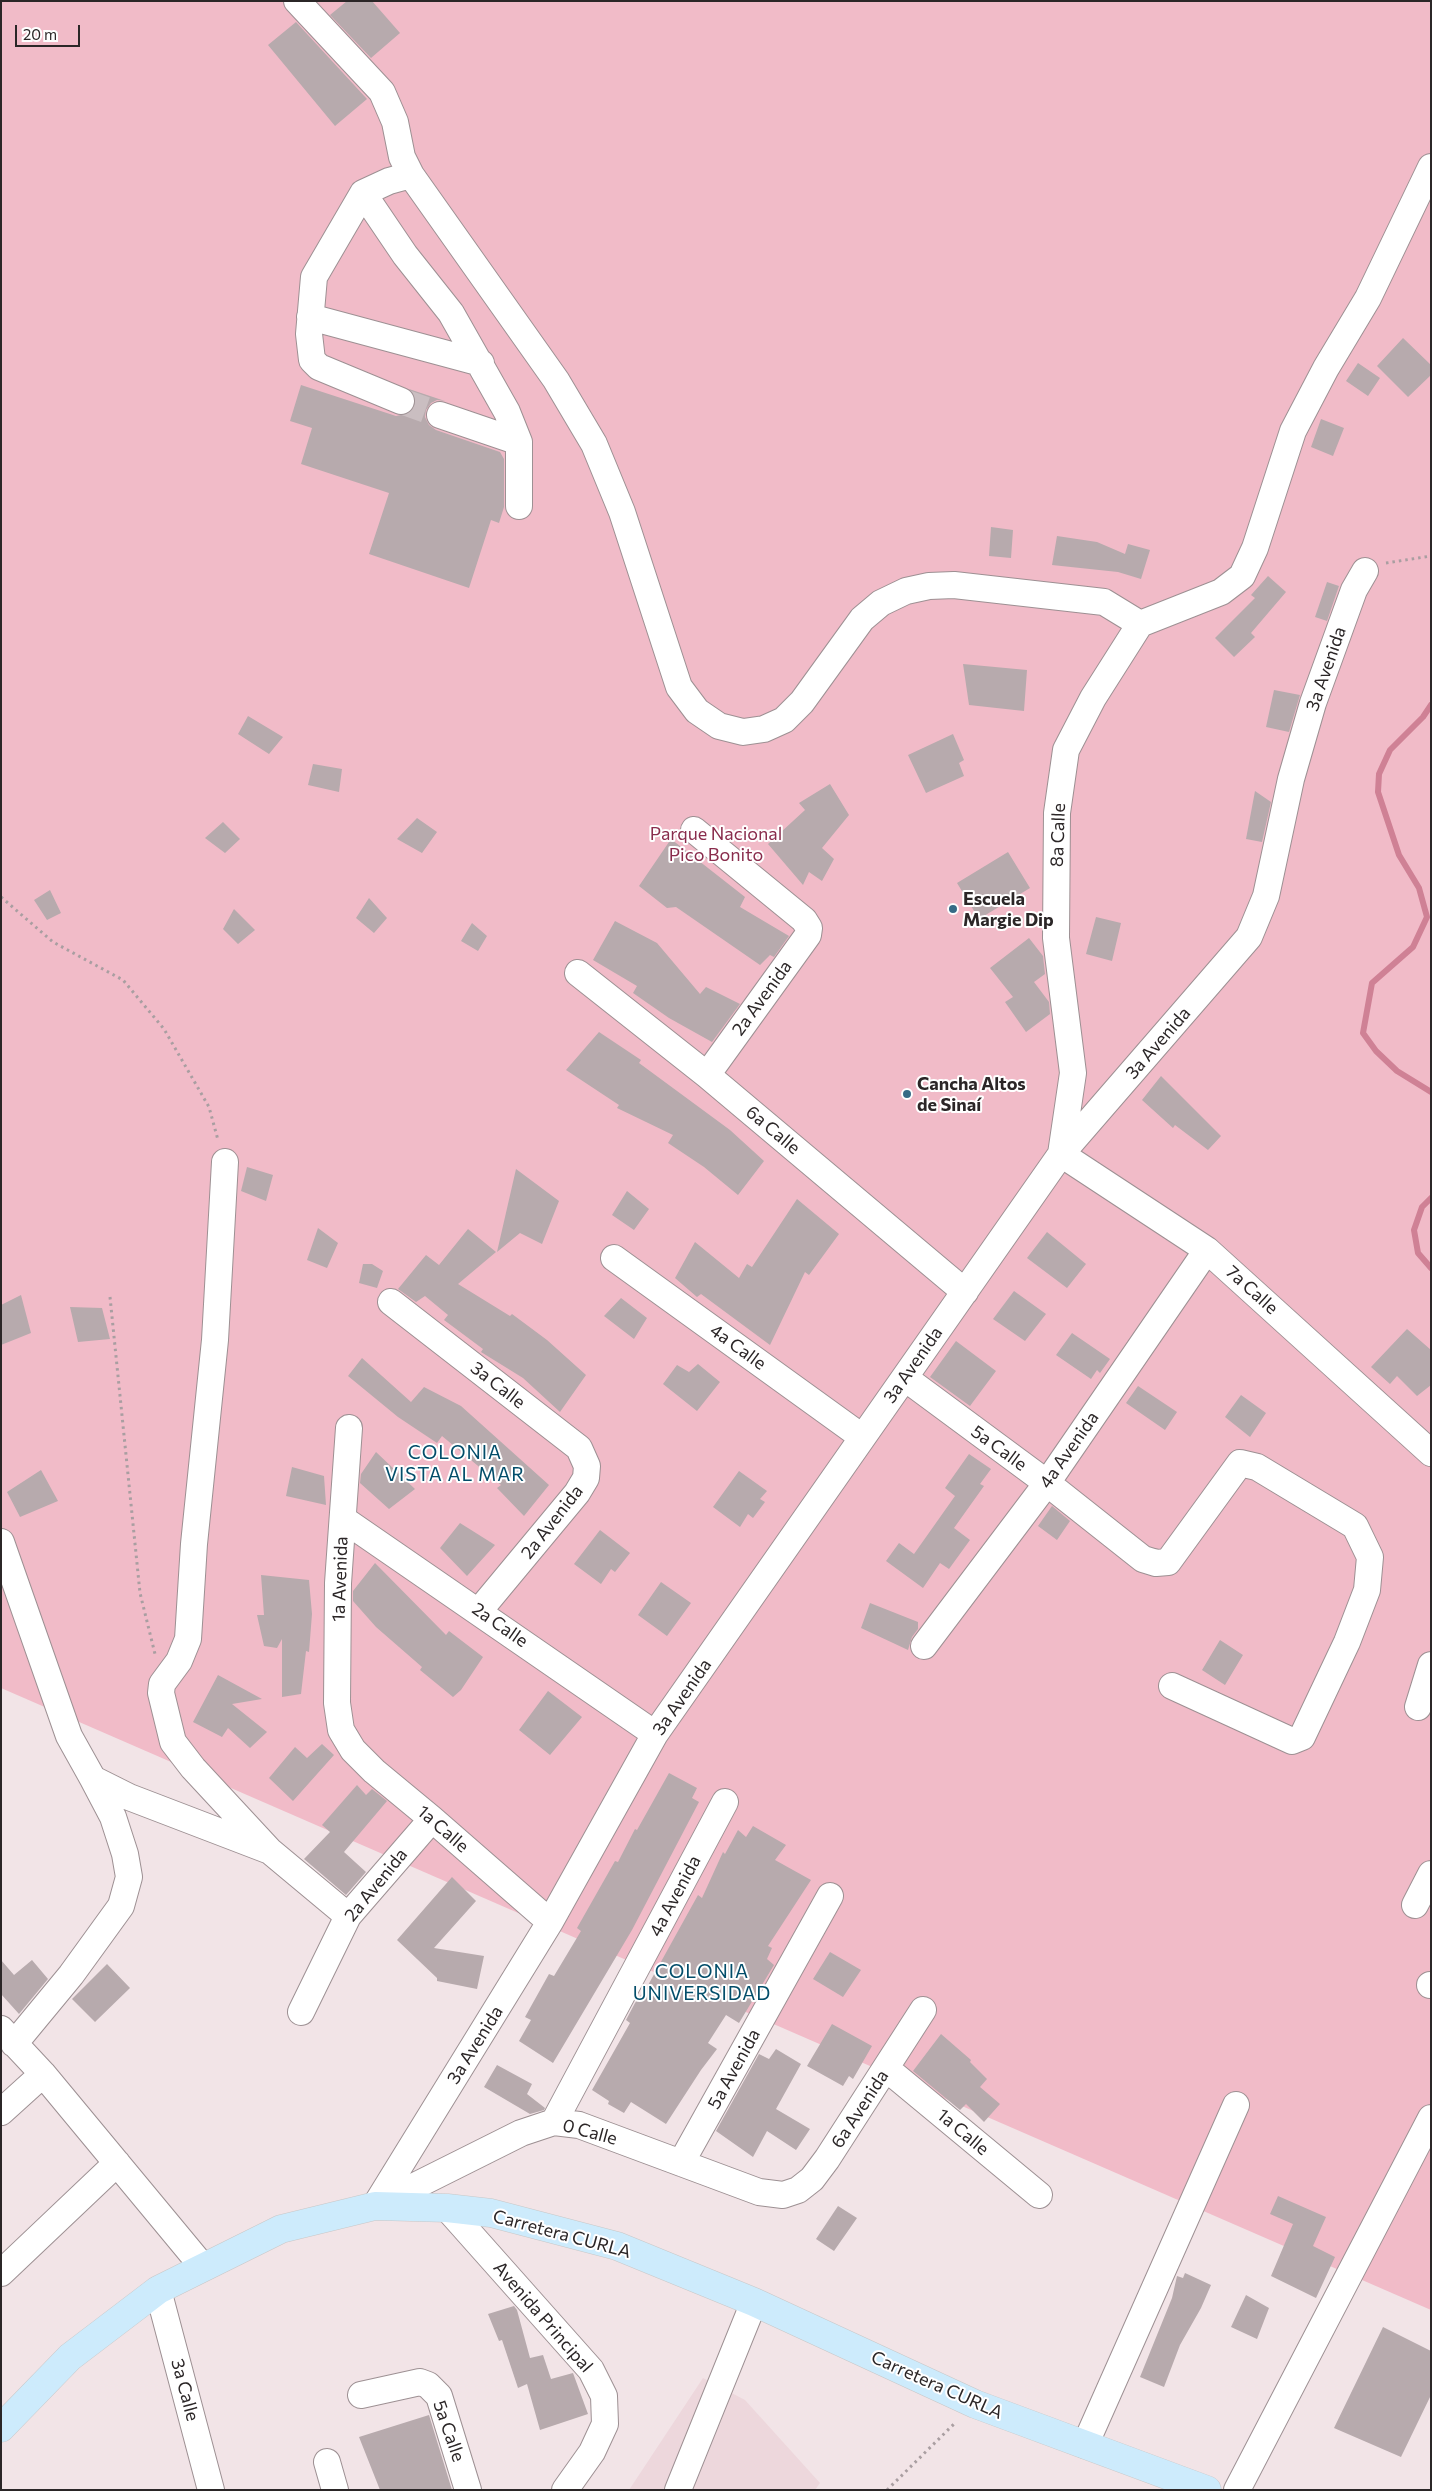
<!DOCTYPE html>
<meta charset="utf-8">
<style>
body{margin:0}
#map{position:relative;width:1432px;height:2491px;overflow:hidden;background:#f2e4e7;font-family:Commissioner,sans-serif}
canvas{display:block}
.frame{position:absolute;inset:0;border:2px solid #2b2627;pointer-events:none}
.scale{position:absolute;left:15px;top:25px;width:65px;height:22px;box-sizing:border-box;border:2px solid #2b2627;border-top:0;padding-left:6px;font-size:15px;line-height:18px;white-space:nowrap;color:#2b2627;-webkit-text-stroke:4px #fff;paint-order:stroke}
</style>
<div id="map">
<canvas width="1432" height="2491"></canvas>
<div class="frame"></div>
<div class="scale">20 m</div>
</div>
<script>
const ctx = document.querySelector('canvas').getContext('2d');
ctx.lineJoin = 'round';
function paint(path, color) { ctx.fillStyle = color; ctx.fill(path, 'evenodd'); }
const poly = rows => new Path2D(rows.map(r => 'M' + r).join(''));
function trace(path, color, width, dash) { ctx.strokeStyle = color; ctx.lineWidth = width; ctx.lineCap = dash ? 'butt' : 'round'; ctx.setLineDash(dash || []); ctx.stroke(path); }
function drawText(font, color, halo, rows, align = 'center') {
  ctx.font = font + ' Commissioner,sans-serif'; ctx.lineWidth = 4; ctx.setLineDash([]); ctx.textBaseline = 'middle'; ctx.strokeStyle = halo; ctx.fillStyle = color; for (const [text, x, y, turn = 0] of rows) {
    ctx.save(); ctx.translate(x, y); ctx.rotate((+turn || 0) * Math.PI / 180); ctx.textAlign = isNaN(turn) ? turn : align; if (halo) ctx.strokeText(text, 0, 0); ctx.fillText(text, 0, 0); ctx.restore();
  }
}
const built = poly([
 [703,2378,745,2400,820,2483,815,2490,629,2490]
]);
const green = poly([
 [1,1,1431,1,1431,2310,1,1688]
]);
const stream = poly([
 [1431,705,1423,717,1390,750,1379,774,1378,792,1399,855,1419,888,1427,917,1413,947,1372,983,1363,1033,1376,1051,1397,1071,1431,1092],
 [1431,1198,1422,1207,1414,1230,1418,1253,1431,1268]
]);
const building = poly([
 [347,1,372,1,400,33,371,58,330,15],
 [296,22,367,99,335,126,268,45],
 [1403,338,1431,365,1431,375,1408,397,1377,366],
 [1358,363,1380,378,1368,396,1346,381],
 [301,385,396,416,410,413,415,407,416,399,409,389,445,401,437,400,431,403,426,410,425,417,429,425,436,430,500,452,504,459,504,507,499,523,491,520,469,588,369,554,389,493,301,464,312,428,290,421],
 [1321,419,1344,428,1333,456,1311,447],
 [991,527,1013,530,1011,558,989,556],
 [1057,536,1097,542,1125,554,1128,544,1150,550,1141,579,1118,572,1052,565],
 [1268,576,1286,592,1251,633,1255,637,1234,657,1215,638,1255,598,1251,595],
 [1327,582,1339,586,1327,621,1315,617],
 [963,664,1027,670,1024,711,969,705],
 [1274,690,1300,695,1289,732,1266,727],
 [248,716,283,737,269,754,238,734],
 [953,734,964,760,959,763,964,776,926,793,908,755],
 [313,764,342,769,339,792,308,785],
 [830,784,849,815,822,848,834,859,822,881,809,872,803,885,768,844,805,810,799,803],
 [1255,791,1271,802,1262,842,1246,839],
 [417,818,437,832,422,853,397,839],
 [223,822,240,839,225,853,205,838],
 [671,839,745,897,740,907,789,936,774,957,770,955,760,965,676,907,667,908,639,886],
 [1008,852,1030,888,979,919,957,883],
 [50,890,61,913,47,920,34,900],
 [369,898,387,918,374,933,356,918],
 [234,909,255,930,238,944,223,929],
 [1096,917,1121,923,1112,961,1086,954],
 [615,921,657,943,700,994,706,987,740,1004,712,1042,669,1018,633,993,637,986,593,960],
 [472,923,487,936,478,951,461,941],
 [1029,938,1043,956,1045,974,1034,982,1049,1002,1050,1014,1026,1032,1005,1002,1013,997,990,968],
 [599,1032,641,1060,639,1063,730,1130,764,1161,738,1195,704,1167,668,1143,673,1135,617,1108,619,1105,566,1070],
 [1161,1076,1221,1136,1208,1150,1175,1125,1173,1128,1142,1100],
 [247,1167,273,1175,266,1201,241,1191],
 [516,1169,559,1201,542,1244,520,1233,497,1252],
 [627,1191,649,1209,634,1230,612,1215],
 [797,1199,839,1234,809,1275,805,1272,770,1345,701,1294,697,1297,675,1278,695,1242,739,1278,747,1264,752,1267],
 [318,1228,338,1243,327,1268,307,1260],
 [468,1229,496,1252,458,1284,510,1316,512,1314,547,1340,586,1375,560,1412,523,1378,481,1352,483,1349,444,1320,448,1315,425,1296,416,1302,398,1289,426,1255,439,1265],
 [1047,1232,1086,1264,1067,1288,1027,1258],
 [363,1264,372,1264,383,1271,377,1288,359,1283],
 [1014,1291,1046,1314,1025,1341,993,1319],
 [21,1295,31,1333,1,1345,1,1305],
 [621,1298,647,1318,634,1339,604,1316],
 [70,1307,102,1308,110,1339,78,1342],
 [1407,1329,1431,1350,1431,1385,1417,1396,1397,1376,1390,1384,1371,1367],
 [1072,1333,1110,1359,1100,1373,1097,1370,1091,1379,1056,1355],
 [956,1341,996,1371,970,1406,930,1377],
 [362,1358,411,1402,424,1387,461,1406,549,1485,524,1516,497,1488,501,1485,442,1436,437,1443,398,1417,348,1376],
 [698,1364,720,1382,697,1411,663,1384,677,1365,689,1372],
 [1138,1386,1177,1412,1165,1430,1126,1403],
 [1241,1395,1266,1413,1250,1437,1225,1417],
 [376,1452,415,1489,389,1509,360,1483,361,1474],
 [969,1454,991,1469,980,1484,984,1486,954,1528,970,1540,949,1569,940,1563,923,1588,886,1561,899,1543,914,1554,955,1496,945,1488],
 [292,1467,324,1476,326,1505,286,1496],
 [41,1470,58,1501,20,1517,7,1492],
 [739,1471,767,1491,760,1499,765,1502,753,1518,748,1514,740,1527,713,1507],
 [1052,1506,1070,1521,1057,1540,1038,1526],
 [460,1523,495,1545,467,1576,440,1548],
 [600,1530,630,1553,615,1572,611,1569,601,1584,574,1564],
 [375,1563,446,1635,449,1631,483,1657,461,1690,453,1697,420,1670,422,1667,376,1627,353,1601,353,1591],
 [261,1575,309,1580,312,1614,309,1652,306,1651,301,1694,282,1697,282,1639,277,1648,264,1646,257,1615,264,1615],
 [661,1582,691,1603,667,1636,638,1615],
 [870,1603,918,1622,918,1629,912,1637,908,1650,861,1628],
 [1220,1640,1243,1655,1225,1685,1202,1670],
 [218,1675,262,1699,232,1704,267,1732,250,1748,228,1728,222,1737,193,1722],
 [548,1691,582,1717,550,1755,519,1730],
 [322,1744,334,1755,293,1801,269,1778,295,1747,307,1758],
 [669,1773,697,1788,692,1798,699,1802,632,1930,553,2063,519,2041,531,2020,525,2017,549,1974,554,1976,581,1931,577,1928,615,1861,618,1862,635,1829,637,1830],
 [357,1785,366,1795,372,1789,387,1801,344,1852,366,1872,346,1895,304,1859,330,1832,322,1825],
 [753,1826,786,1845,775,1860,811,1880,768,1946,772,1948,767,1959,774,1965,739,2023,726,2015,708,2043,717,2049,701,2070,666,2124,631,2102,624,2113,608,2104,609,2101,592,2090,630,2023,626,2020,635,2003,647,1987,698,1895,702,1898,723,1852,725,1854,738,1830,746,1837],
 [452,1877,476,1901,434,1948,484,1956,477,1989,437,1981,437,1978,397,1940],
 [830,1952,861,1970,843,1997,813,1979],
 [1,1960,14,1975,32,1960,48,1979,19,2014,1,1994],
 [107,1964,130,1988,95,2022,72,1999],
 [832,2024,872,2046,853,2079,849,2076,843,2086,807,2066],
 [941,2034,971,2060,970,2062,987,2079,980,2087,1000,2104,984,2122,966,2104,960,2110,913,2071],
 [776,2049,801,2064,776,2109,810,2129,796,2150,767,2131,753,2157,716,2131,759,2054,769,2059],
 [497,2065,532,2084,527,2094,545,2108,544,2110,530,2114,484,2087],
 [1278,2196,1326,2217,1313,2246,1335,2257,1316,2298,1271,2276,1293,2224,1270,2214],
 [838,2206,857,2218,834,2251,816,2239],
 [1185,2273,1211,2285,1201,2308,1180,2345,1164,2387,1140,2377,1172,2298,1177,2276,1183,2278],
 [1246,2295,1269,2308,1257,2339,1231,2327],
 [514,2306,517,2310,530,2358,543,2355,551,2379,573,2373,588,2414,540,2430,527,2384,518,2388,502,2340,499,2341,488,2314],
 [1383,2327,1431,2351,1431,2395,1401,2457,1334,2428],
 [429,2415,452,2490,380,2490,359,2437]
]);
const minorTunnel = poly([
 [401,401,440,415]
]);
const path = poly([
 [1386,563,1431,556],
 [1,897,53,942,123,980,164,1029,209,1107,218,1140],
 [110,1297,140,1593,155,1654],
 [887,2490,956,2422]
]);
const minor = poly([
 [297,1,382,92,395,122,402,157,411,175,556,380,594,444,622,512,679,687,697,711,719,726,743,732,764,729,784,720,802,702,862,619,881,603,906,591,929,586,954,585,1104,602,1140,624,1221,592,1242,576,1255,548,1293,431,1326,368,1368,298,1431,167],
 [363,193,405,255,451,313,507,412,519,442,519,506],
 [310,317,481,363],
 [401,401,319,367,312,360,309,334,314,277,363,193,389,181,411,175],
 [440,415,519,442],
 [694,830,804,920,809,928,808,935,707,1075],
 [578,973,707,1075,965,1292],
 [1061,1154,1073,1073,1056,938,1057,813,1066,750,1093,698,1140,624],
 [1061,1154,1207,1250,1431,1453],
 [225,1162,215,1340,194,1544,188,1639,179,1661,162,1684,161,1693,173,1742,193,1768,270,1851],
 [614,1258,862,1437],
 [391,1302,579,1448,587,1466,586,1478,577,1493,479,1611],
 [905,1378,1047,1483,1143,1559,1156,1563,1168,1562,1240,1463,1257,1467,1355,1526,1370,1557,1367,1590,1347,1642,1302,1737,1292,1741,1172,1686],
 [349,1428,338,1583,337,1703,341,1730,353,1750,374,1771,432,1819,550,1922],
 [343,1519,655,1734],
 [1,1542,69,1736,93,1779,129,1797,270,1851,348,1916],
 [924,1646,1047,1483,1207,1250],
 [1418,1707,1431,1665],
 [1415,1905,1431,1874],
 [1430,1985,1431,1985],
 [301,2012,348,1916,432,1819],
 [1,2029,43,2074,203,2267],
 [14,2044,71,1975,121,1906,129,1877,125,1854,113,1817,93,1779],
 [887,2069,1039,2195],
 [1,2112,43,2074],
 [554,2122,725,1802],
 [681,2163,830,1896],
 [375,2206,550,1922,655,1734,1061,1154,1249,937,1266,896,1291,779,1313,703,1354,590,1365,571],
 [375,2206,521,2133,554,2122,579,2125,759,2192,783,2195,798,2190,812,2179,827,2159,923,2010],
 [447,2208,591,2370,604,2396,605,2424,592,2452,565,2490],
 [1,2273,117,2163],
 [158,2290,211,2490],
 [361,2395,420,2382,428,2385,439,2396,468,2490],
 [1085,2445,1236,2105],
 [327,2462,335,2490],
 [678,2490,754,2302],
 [1237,2490,1431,2118]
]);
const major = poly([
 [1,2428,70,2357,158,2290,271,2234,281,2229,375,2206,447,2208,491,2213,617,2246,754,2302,975,2404,1207,2490]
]);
const markers = [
 [953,909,5,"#356b86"],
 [907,1094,5,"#356b86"]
];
const streetNames = [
 ["3a Avenida",1326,669,-71],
 ["8a Calle",1058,835,-88],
 ["2a Avenida",762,998,-54],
 ["3a Avenida",1158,1043,-49],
 ["6a Calle",773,1130,40],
 ["7a Calle",1252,1290,42],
 ["4a Calle",738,1347,36],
 ["3a Avenida",913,1365,-55],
 ["3a Calle",498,1385,38],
 ["5a Calle",999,1448,36],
 ["4a Avenida",1069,1450,-55],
 ["2a Avenida",552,1522,-52],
 ["1a Avenida",340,1579,-88],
 ["2a Calle",500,1625,35],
 ["3a Avenida",682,1697,-55],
 ["1a Calle",443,1829,41],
 ["2a Avenida",376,1885,-51],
 ["4a Avenida",675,1896,-62],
 ["3a Avenida",475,2045,-58],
 ["5a Avenida",734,2069,-61],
 ["6a Avenida",860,2109,-57],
 ["0 Calle",590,2132,15],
 ["1a Calle",963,2132,40],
 ["Carretera CURLA",562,2234,15],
 ["Avenida Principal",543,2317,49],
 ["Carretera CURLA",937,2385,24],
 ["3a Calle",185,2390,75],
 ["5a Calle",449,2431,71]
];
const parkNames = [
 ["Parque Nacional",716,834],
 ["Pico Bonito",716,855]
];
const poiNames = [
 ["Escuela",963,899],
 ["Margie Dip",963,920],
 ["Cancha Altos",917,1084],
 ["de Sinaí",917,1105]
];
const neighbourhoodNames = [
 ["COLONIA",455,1453],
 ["VISTA AL MAR",455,1475],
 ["COLONIA",702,1972],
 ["UNIVERSIDAD",702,1994]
];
paint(built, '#edd7dc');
paint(green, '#f1bbc8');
trace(stream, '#cf8195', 6);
paint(building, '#b7aaad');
trace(minorTunnel, '#cabec1', 26, [26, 13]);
trace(minor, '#9d9093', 28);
trace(major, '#c8c7c7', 29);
trace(path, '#a99ea1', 3, [2.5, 4]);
trace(minor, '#fff', 26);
trace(major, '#cdebfc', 28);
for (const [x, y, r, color] of markers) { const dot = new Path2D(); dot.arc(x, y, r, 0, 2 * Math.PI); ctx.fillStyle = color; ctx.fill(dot); trace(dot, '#fff', 2); }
drawText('18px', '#2b2627', '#fff', streetNames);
drawText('18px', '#892c4c', '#fff', parkNames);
drawText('bold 18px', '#2b2627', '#fff', poiNames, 'left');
ctx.letterSpacing = '1px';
drawText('19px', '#034d6a', '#fff', neighbourhoodNames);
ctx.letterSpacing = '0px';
</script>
